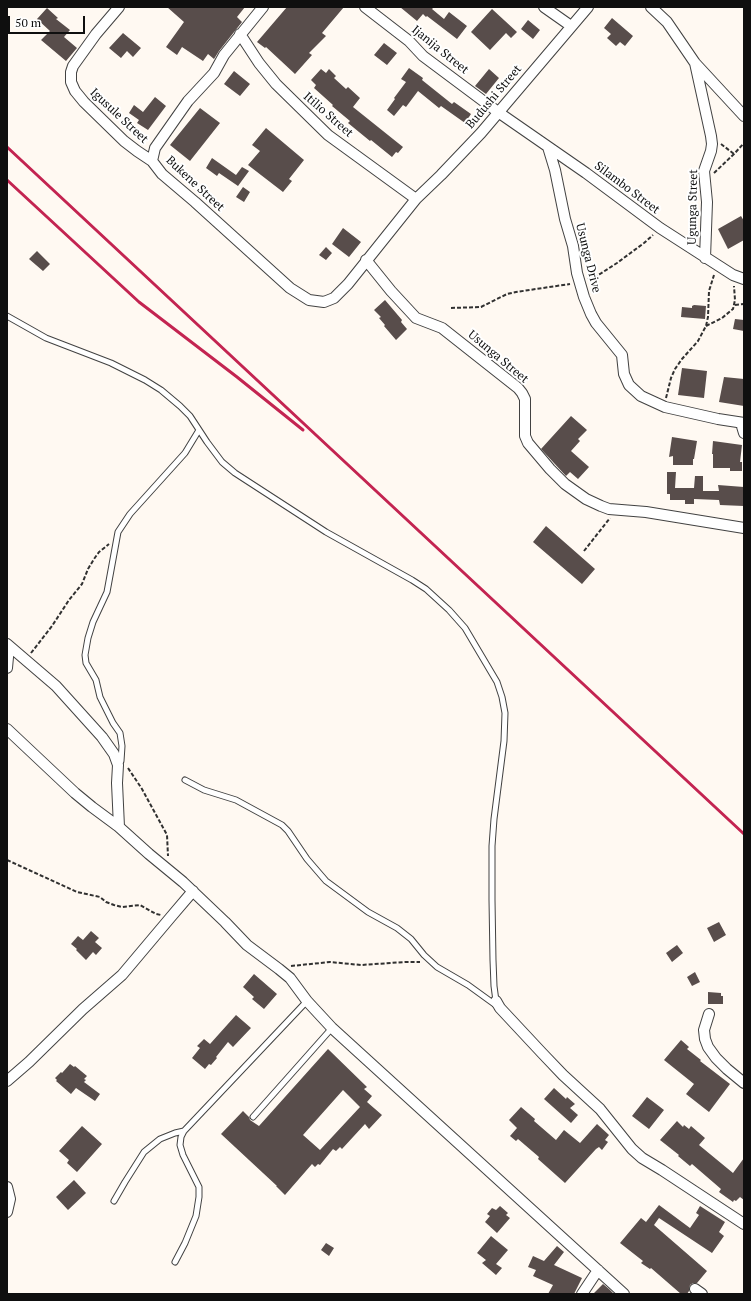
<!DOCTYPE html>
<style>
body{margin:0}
#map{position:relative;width:751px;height:1301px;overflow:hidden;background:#fff9f2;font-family:"PT Serif",serif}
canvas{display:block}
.frame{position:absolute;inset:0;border:8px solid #0f0f0f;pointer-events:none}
.scale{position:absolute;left:8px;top:16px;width:77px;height:18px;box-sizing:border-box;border:2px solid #0f0f0f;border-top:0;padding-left:5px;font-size:12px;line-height:14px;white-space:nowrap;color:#0f0f0f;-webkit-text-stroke:3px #fff;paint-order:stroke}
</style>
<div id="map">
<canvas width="751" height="1301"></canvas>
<div class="frame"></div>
<div class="scale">50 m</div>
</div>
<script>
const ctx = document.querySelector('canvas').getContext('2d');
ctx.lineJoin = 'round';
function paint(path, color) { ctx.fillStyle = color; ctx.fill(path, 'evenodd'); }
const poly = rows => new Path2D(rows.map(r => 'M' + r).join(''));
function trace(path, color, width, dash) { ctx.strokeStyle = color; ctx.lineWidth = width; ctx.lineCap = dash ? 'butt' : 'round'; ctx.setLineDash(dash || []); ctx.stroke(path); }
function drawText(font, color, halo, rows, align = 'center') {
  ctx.font = font + ' "PT Serif",serif'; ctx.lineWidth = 4; ctx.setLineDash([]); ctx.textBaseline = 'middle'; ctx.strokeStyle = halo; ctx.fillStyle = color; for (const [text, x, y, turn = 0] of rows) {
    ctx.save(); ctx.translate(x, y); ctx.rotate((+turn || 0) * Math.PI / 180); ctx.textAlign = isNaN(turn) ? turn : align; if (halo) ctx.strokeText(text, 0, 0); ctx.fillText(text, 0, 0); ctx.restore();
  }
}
const building = poly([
 [167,7,245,7,237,17,242,22,219,51,214,59,208,54,203,61,182,47,177,55,166,47,184,22],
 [287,7,344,7,322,33,326,36,309,53,312,55,295,74,266,47,265,48,257,42],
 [400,7,434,7,432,9,444,19,449,12,467,26,457,39,427,16,426,17,423,14,417,21],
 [47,8,58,18,56,19,70,30,64,37,77,48,66,61,41,40,50,31,37,19],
 [492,9,517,32,511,38,506,33,490,50,471,32],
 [612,18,633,36,625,46,620,42,616,46,607,38,611,34,604,28],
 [528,20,540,30,533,39,521,29],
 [123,33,141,48,133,57,127,51,121,58,109,48],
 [384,43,397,53,387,65,374,55],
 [409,68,423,78,422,80,452,104,454,102,471,114,465,123,441,106,439,108,418,91,406,107,403,105,394,116,387,110,395,99,394,98,406,82,401,79],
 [321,69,326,73,329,69,336,76,334,78,346,89,348,87,360,98,353,107,403,147,398,153,396,152,392,157,371,140,370,141,348,123,350,121,332,106,333,105,314,88,316,85,311,80],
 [489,69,499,78,486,94,475,86],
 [234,71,250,84,240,96,224,84],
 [155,97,166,106,148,130,137,123,139,120,129,113,134,105,143,112],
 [200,108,220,123,190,161,170,145],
 [266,128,304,160,289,179,292,181,283,192,248,165,260,151,252,145],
 [212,158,236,175,242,167,249,171,238,186,219,173,217,176,206,168],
 [243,187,250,192,244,202,236,197],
 [741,216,744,221,744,240,728,249,718,229],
 [343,228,361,242,349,257,332,244],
 [326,247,332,253,326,260,319,255],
 [37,251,50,264,43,271,29,259],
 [385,300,402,320,401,322,407,329,396,340,384,326,385,325,379,318,381,317,374,310],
 [694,305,706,306,705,319,681,317,682,307,692,308,692,306],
 [735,319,744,320,744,331,733,329],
 [682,368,707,371,704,398,678,395],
 [724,377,744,379,744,406,719,402],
 [571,416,587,430,578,439,580,441,571,451,589,467,578,479,570,472,566,476,541,449],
 [672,437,697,441,694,459,693,459,693,465,673,465,673,456,669,457],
 [713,441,742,445,740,462,742,462,742,471,730,471,730,468,713,468,713,454,712,454],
 [667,472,676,472,675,488,694,488,695,476,703,476,703,491,719,491,718,485,744,487,744,506,720,505,719,500,694,499,694,504,685,504,685,500,670,500,670,494,667,494],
 [546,526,595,569,582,584,533,542],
 [719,922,726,935,714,942,707,928],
 [91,931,99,938,95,942,102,948,96,955,93,952,86,960,76,950,77,949,71,944,78,936,83,940],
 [677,945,683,953,672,962,666,953],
 [695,972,700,982,692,986,687,977],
 [254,974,277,994,264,1009,252,999,254,997,243,987],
 [708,992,721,993,721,996,723,996,723,1004,708,1004],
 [236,1015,251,1028,233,1047,228,1042,216,1057,217,1058,211,1065,209,1064,205,1069,192,1058,200,1048,197,1046,204,1039,210,1044],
 [681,1040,689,1047,687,1049,701,1060,700,1061,730,1084,709,1112,686,1094,694,1084,664,1060],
 [328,1049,367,1087,364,1089,372,1096,367,1102,382,1115,369,1129,365,1124,342,1149,340,1147,336,1151,333,1149,320,1165,318,1164,315,1167,312,1164,285,1195,276,1186,277,1186,221,1134,243,1111,249,1117,250,1120,259,1126],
 [343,1090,360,1107,320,1150,303,1135],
 [70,1064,74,1067,75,1066,87,1076,84,1079,86,1080,84,1082,100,1094,95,1101,76,1088,71,1094,56,1081,57,1080,55,1078,61,1072,62,1073],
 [554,1088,566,1099,567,1097,575,1104,570,1108,578,1115,571,1123,544,1099],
 [647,1097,664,1110,649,1129,632,1116],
 [521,1107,535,1119,534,1121,556,1140,564,1130,580,1143,597,1124,609,1135,605,1140,608,1142,602,1150,599,1147,596,1149,565,1183,538,1159,539,1157,518,1139,516,1141,510,1136,517,1128,509,1120],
 [677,1121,683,1127,684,1125,689,1129,691,1126,705,1138,699,1145,733,1173,744,1158,744,1200,740,1197,736,1201,734,1200,733,1202,719,1192,721,1189,692,1164,690,1166,678,1156,679,1155,660,1140],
 [82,1126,102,1144,77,1172,67,1163,69,1160,59,1151],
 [74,1180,86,1193,68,1210,56,1197],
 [659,1205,690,1228,699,1215,696,1213,700,1206,725,1222,719,1232,724,1236,712,1253,659,1218,654,1225,707,1271,697,1283,693,1283,690,1285,689,1291,687,1294,681,1294,651,1268,650,1269,641,1263,643,1261,620,1243,641,1218,646,1222],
 [500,1206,508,1213,506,1215,510,1218,497,1233,485,1222,490,1216,487,1214,492,1208,496,1210],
 [491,1236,508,1250,496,1264,502,1268,496,1275,482,1263,486,1260,477,1253],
 [326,1243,334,1248,329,1256,321,1250],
 [557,1246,564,1252,554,1265,582,1278,574,1294,548,1294,553,1285,533,1276,536,1270,528,1267,533,1256,544,1261],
 [603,1284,609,1289,614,1294,593,1294]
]);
const path = poly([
 [721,144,734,154],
 [714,173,734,154,744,143],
 [588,279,600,274,617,263,644,243,653,235],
 [735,305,744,304],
 [451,308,481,307,507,294,516,292,570,284],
 [706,326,722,318,733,309,735,300,734,286],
 [666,398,671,378,675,369,682,359,698,341,706,326,708,317,709,291,714,275],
 [584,551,610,518],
 [31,653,52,626,69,600,82,584,88,569,94,559,99,552,109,544],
 [128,768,142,789,167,835,168,856],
 [7,860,77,892,100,897,106,902,114,905,122,907,140,905,156,914,161,915],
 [291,966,330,962,361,965,405,962,420,962]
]);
const service = poly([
 [7,316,46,338,111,363,145,380,161,390,180,406,190,416,207,442,222,462,235,473,326,532,412,580,426,589,449,610,465,628,497,682,502,697,505,713,504,741,494,819,492,846,492,900,493,960,494,986,496,1001],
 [121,761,122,746,120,733,113,723,100,697,96,680,86,663,85,655,88,638,93,622,107,592,118,532,130,514,185,453,199,430],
 [185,780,204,790,236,800,282,825,288,831,307,859,326,881,368,912,397,928,411,939,424,955,437,967,468,985,497,1006],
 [253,1117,332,1028],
 [114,1201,125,1182,144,1152,160,1139,175,1133,184,1131],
 [175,1262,185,1243,196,1216,199,1197,199,1187,183,1155,180,1145,181,1137,184,1131,307,1001]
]);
const minor = poly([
 [119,7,96,34,73,66,71,72,71,82,75,91,84,102,124,141,137,151,152,161],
 [263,7,224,55,214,73,188,101,155,148,152,161,162,174,195,202,290,288,309,300,324,302,334,298,348,284,416,199,441,175,481,133,588,7],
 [365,7,409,41,423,56,498,112,586,173,660,228,733,275,744,279],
 [544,7,571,26],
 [651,7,667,22,695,63,744,116],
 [240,34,259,63,276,84,328,135,416,199],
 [695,63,711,136,712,144,711,151,704,171,707,202,705,258],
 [548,147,555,170,565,219,573,246,577,273,584,297,591,314,596,323,622,355,624,374,629,385,641,396,665,407,718,419,744,423],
 [366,260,391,291,416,318,442,328,518,388,522,393,525,399,525,436,528,443,550,469,565,484,586,499,601,506,609,509,646,512,744,528],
 [741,423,744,433],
 [7,644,56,686,102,737,114,754,118,765,117,783,119,827],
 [7,668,9,646],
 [7,729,75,793,92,807,119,827,149,854,183,882,225,922,247,945,279,969,290,978,307,1001,332,1028,624,1294],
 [496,1001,500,1008,542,1053,563,1075,600,1109,632,1149,642,1158,662,1170,744,1224],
 [709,1014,704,1030,705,1039,708,1047,716,1058,727,1069,744,1083],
 [7,1081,29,1062,83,1009,122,975,170,918,193,891],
 [7,1187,10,1199,7,1212],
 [695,1289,702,1294],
 [582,1294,598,1270]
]);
const rail = poly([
 [7,147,744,834],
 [7,180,139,302,237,377,303,430]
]);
const streetNames = [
 ["Ijanija Street",440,50,39],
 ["Budushi Street",494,97,-50],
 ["Itilio Street",328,115,41],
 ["Igusule Street",119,116,43],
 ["Bukene Street",195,184,43],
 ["Silambo Street",627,188,37],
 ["Ugunga Street",693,207,-89],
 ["Usunga Drive",588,258,76],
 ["Usunga Street",498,357,40]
];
paint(building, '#584d4b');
trace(service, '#424242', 7);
trace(minor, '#424242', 12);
trace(path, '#313131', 2, [4, 2]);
trace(service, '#fff', 5);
trace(minor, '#fff', 10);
trace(rail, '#c32451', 3);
drawText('12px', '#0f0f0f', '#fff', streetNames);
</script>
